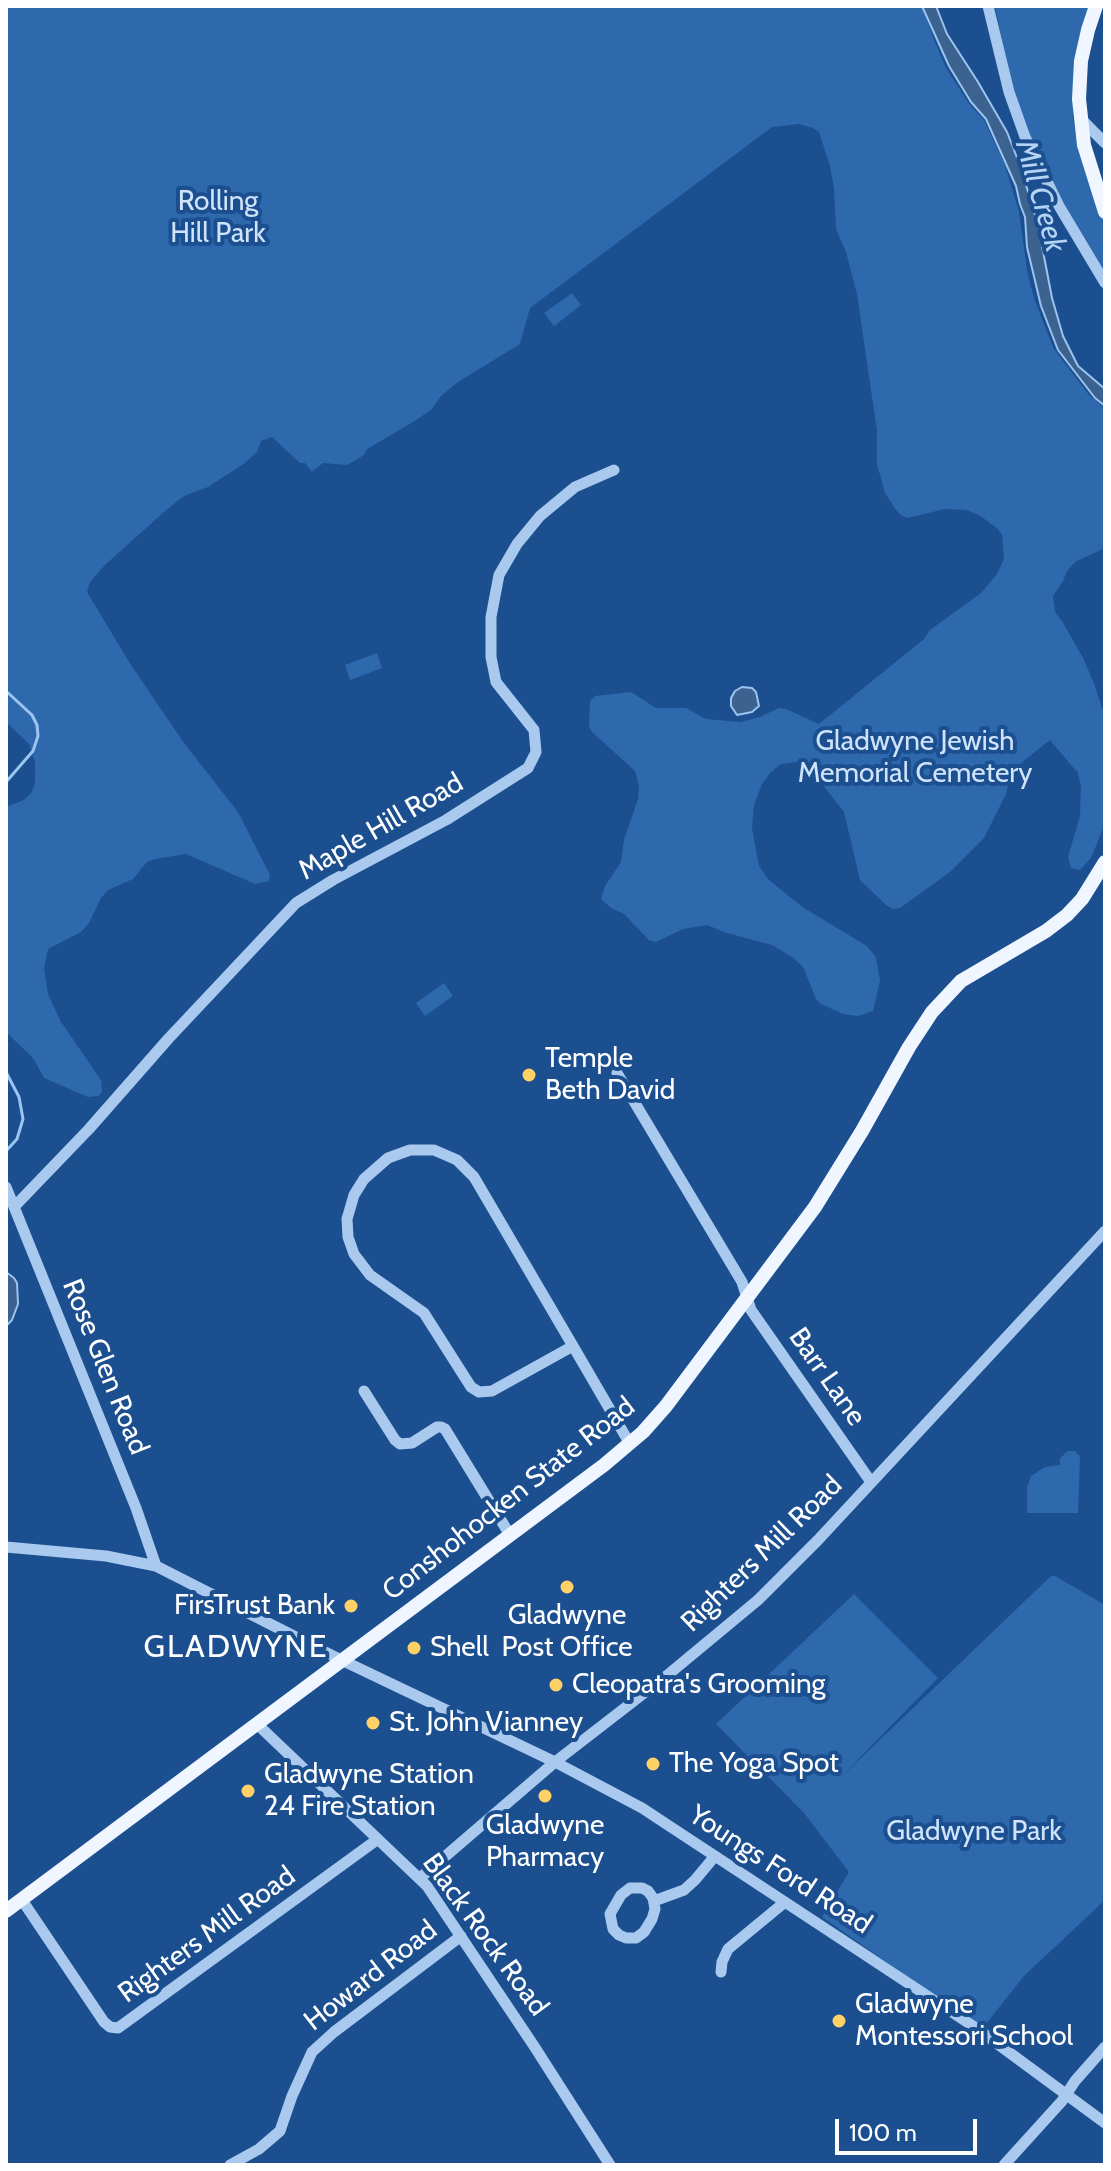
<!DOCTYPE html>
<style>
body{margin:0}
#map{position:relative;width:1111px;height:2171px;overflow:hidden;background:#1b4f8f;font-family:Cabin,sans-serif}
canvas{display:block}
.frame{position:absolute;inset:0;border:8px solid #fff;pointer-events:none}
.scale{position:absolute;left:835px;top:2119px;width:142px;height:36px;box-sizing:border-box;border:4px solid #fff;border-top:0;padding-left:10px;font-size:24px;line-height:28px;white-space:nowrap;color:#fff;-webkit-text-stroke:6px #1b4f8f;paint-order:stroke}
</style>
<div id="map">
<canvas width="1111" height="2171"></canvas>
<div class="frame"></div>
<div class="scale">100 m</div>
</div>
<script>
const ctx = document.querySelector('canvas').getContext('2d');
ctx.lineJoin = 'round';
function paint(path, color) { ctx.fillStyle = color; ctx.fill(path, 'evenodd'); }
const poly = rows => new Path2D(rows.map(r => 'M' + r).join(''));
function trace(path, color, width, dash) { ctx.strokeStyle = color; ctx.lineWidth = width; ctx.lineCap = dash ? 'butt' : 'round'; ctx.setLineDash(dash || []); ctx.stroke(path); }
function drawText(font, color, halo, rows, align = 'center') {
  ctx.font = font + ' Cabin,sans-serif'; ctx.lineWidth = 8; ctx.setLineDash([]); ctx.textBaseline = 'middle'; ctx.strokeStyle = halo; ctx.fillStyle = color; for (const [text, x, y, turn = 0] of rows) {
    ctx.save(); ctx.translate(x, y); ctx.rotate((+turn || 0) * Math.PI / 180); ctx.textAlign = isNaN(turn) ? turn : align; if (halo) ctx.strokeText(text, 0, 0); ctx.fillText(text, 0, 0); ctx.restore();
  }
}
const green = poly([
 [6,6,937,6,925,15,935,42,946,68,970,105,984,120,1005,165,1019,212,1027,270,1034,298,1045,327,1054,349,1089,395,1105,409,1105,548,1075,562,1067,571,1063,581,1053,596,1055,612,1062,621,1083,658,1094,683,1105,717,1105,824,1091,858,1080,870,1071,868,1068,857,1080,816,1081,786,1077,770,1076,771,1050,740,1011,771,1006,794,984,838,950,872,900,908,893,909,886,905,860,880,844,812,804,761,781,764,770,773,762,784,754,805,752,828,759,866,768,879,786,894,804,908,867,946,876,957,880,981,873,1011,858,1016,843,1014,821,1004,816,999,803,967,792,957,772,945,727,933,707,925,683,929,656,942,649,940,624,914,611,908,601,899,605,886,621,862,624,840,638,799,639,785,635,771,592,732,589,726,590,701,595,696,631,692,656,708,686,708,706,719,740,722,760,717,779,708,786,709,819,724,924,639,930,630,981,593,997,574,1004,559,1002,535,998,529,979,515,966,510,945,509,907,518,901,515,896,510,885,493,877,464,877,431,857,294,846,252,836,229,834,189,830,166,819,132,813,128,799,124,772,127,530,308,520,344,458,382,441,396,431,410,413,422,367,449,364,455,347,465,323,463,312,472,305,463,300,463,272,437,261,441,257,452,245,463,208,487,184,496,165,511,105,565,90,582,87,592,131,665,184,743,238,812,270,875,269,881,255,884,186,854,155,859,147,862,133,879,108,890,101,898,89,923,81,932,48,949,44,968,48,994,61,1022,101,1080,102,1091,99,1096,88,1097,44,1078,33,1058,6,1032,6,807,24,800,32,792,35,782,35,762,29,744,6,722],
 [995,6,1091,6,1074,84,1073,116,1079,152,1105,222,1105,273,1084,242,1032,143,1013,95],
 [572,293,581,305,554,326,544,313],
 [377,653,382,668,350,680,345,665],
 [444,983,453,996,425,1016,416,1003],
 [1068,1451,1075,1451,1080,1456,1078,1513,1027,1513,1027,1488,1031,1476,1045,1467,1060,1465,1060,1458],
 [1051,1576,1055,1576,1105,1605,1105,1900,1024,1976,982,2029,822,1917,849,1872,804,1813,716,1724,854,1594,938,1678,840,1778]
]);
const water = poly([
 [922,6,936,6,947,34,978,82,1007,132,1021,168,1038,225,1052,298,1063,336,1078,366,1105,389,1105,406,1095,398,1058,350,1041,306,1027,247,1025,217,1020,204,1016,186,986,119,971,102,949,66,922,6],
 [742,687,752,688,756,692,759,706,752,712,737,715,731,706,731,698,735,691,742,687],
 [6,1272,14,1278,17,1283,18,1304,12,1320,6,1326,6,1272]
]);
const stream = poly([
 [6,691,32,715,37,725,38,736,33,751,6,782],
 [6,1072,19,1097,23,1119,17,1139,6,1151]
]);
const minor = poly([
 [988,6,1009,92,1025,137,1059,206,1105,283],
 [1080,118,1105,143],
 [617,1073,742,1282,751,1310,871,1482],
 [6,1187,136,1508,156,1566],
 [14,1207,89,1129,169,1038,296,903,333,880,446,820,528,768,536,752,534,730,496,682,491,657,491,617,499,575,517,544,540,516,575,487,614,470],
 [573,1346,474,1177,457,1160,434,1150,410,1150,388,1158,364,1179,354,1195,347,1219,348,1237,354,1254,370,1275,424,1313,471,1387,479,1392,492,1391,573,1346,630,1444],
 [364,1391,395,1440,400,1444,412,1443,437,1427,441,1427,445,1429,510,1535],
 [6,1547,106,1556,156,1566,331,1655,555,1762,642,1808,832,1933,976,2028,1105,2123],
 [257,1724,427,1886,534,2046,610,2165],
 [420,1878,555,1762,670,1673,758,1600,818,1540,1105,1231],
 [630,1888,642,1888,648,1891,653,1898,655,1909,652,1919,644,1932,636,1938,626,1938,619,1935,613,1929,610,1914,621,1895,630,1888],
 [22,1900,104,2022,110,2027,118,2028,378,1839],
 [654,1901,684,1890,695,1880,715,1856],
 [721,1972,722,1962,728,1949,785,1902],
 [230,2165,259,2149,280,2131,292,2096,312,2052,334,2032,461,1936],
 [1004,2165,1062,2101,1075,2081,1105,2047]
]);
const major = poly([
 [1096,6,1088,30,1081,61,1079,99,1084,145,1105,212],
 [6,1911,604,1465,643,1432,666,1406,815,1207,862,1131,909,1047,932,1012,961,981,1046,931,1067,915,1082,899,1105,862]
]);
const markers = [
 [529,1075,8,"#ffd166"],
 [567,1587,8,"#ffd166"],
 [351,1606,8,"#ffd166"],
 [414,1648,8,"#ffd166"],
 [556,1685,8,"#ffd166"],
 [373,1723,8,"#ffd166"],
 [653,1764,8,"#ffd166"],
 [248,1791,8,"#ffd166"],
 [545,1796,8,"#ffd166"],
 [839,2021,8,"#ffd166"]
];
const parkNames = [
 ["Rolling",218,202],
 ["Hill Park",218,234],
 ["Gladwyne Jewish",915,742],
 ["Memorial Cemetery",915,774],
 ["Gladwyne Park",974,1832]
];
const streetNames = [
 ["Maple Hill Road",381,827,-30],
 ["Rose Glen Road",105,1367,68],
 ["Barr Lane",827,1377,55],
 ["Conshohocken State Road",509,1499,-38],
 ["Righters Mill Road",762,1554,-44],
 ["Youngs Ford Road",780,1870,33],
 ["Righters Mill Road",207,1935,-36],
 ["Black Rock Road",485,1935,54],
 ["Howard Road",371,1976,-38]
];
const poiNames = [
 ["Temple",545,1059],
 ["Beth David",545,1091],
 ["FirsTrust Bank",335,1606,"right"],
 ["Gladwyne",567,1616,"center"],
 ["Post Office",567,1648,"center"],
 ["Shell",430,1648],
 ["Cleopatra's Grooming",572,1685],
 ["St. John Vianney",389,1723],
 ["The Yoga Spot",669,1764],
 ["Gladwyne Station",264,1775],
 ["24 Fire Station",264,1807],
 ["Gladwyne",545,1826,"center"],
 ["Pharmacy",545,1858,"center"],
 ["Gladwyne",855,2005],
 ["Montessori School",855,2037]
];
const waterNames = [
 ["Mill Creek",1040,196,74]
];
const quarterNames = [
 ["GLADWYNE",236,1648]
];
paint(green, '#2e69ad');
paint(water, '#3c6290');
trace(water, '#9cc4f0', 2);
trace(stream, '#9cc4f0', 3);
trace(minor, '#a9c9ee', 11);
trace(major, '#f0f6ff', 14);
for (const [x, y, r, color] of markers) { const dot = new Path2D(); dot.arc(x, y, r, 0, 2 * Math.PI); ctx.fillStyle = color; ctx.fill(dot); trace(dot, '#1b4f8f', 3); }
drawText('28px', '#cfe3fa', '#1b4f8f', parkNames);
drawText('28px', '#fff', '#1b4f8f', streetNames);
drawText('28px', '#fff', '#1b4f8f', poiNames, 'left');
drawText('italic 30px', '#b5d3f5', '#1b4f8f', waterNames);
ctx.letterSpacing = '2px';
drawText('32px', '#fff', '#1b4f8f', quarterNames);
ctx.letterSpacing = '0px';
</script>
